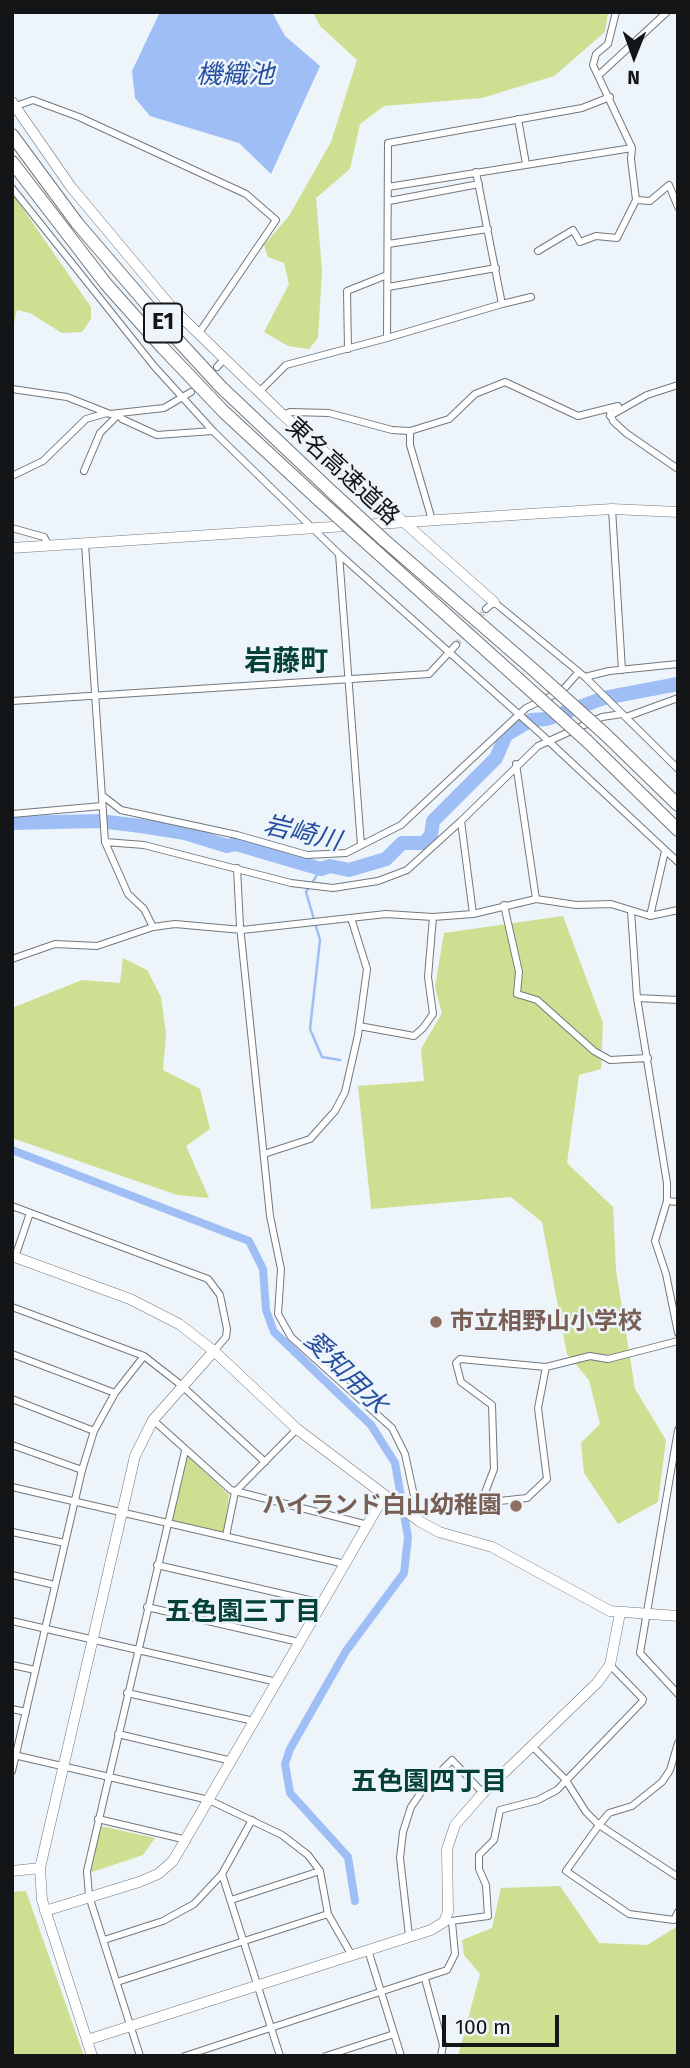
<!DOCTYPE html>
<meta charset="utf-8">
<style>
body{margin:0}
#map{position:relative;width:690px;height:2068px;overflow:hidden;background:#edf4fa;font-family:"Fira Sans",sans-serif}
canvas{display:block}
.frame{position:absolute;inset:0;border:14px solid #131517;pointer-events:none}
.north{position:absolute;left:599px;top:21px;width:70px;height:70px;-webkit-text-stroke:5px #edf4fa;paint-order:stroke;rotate:181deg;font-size:19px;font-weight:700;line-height:28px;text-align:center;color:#131517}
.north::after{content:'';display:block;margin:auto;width:24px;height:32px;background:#131517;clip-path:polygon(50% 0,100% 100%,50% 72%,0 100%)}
.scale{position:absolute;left:442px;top:2015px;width:117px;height:32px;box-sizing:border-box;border:4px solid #131517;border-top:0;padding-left:9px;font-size:21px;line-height:24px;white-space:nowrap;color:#131517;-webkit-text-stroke:5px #edf4fa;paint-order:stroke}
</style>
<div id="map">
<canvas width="690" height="2068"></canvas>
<div class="frame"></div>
<div class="north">N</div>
<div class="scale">100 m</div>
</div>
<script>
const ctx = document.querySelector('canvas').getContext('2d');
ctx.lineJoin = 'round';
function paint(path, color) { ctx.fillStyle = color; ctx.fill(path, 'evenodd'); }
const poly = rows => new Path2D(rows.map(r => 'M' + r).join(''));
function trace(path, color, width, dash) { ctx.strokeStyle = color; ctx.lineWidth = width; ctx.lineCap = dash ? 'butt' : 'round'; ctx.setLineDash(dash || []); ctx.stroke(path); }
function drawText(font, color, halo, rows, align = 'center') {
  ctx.font = font + ' "Fira Sans","Noto Sans JP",sans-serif'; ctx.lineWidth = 5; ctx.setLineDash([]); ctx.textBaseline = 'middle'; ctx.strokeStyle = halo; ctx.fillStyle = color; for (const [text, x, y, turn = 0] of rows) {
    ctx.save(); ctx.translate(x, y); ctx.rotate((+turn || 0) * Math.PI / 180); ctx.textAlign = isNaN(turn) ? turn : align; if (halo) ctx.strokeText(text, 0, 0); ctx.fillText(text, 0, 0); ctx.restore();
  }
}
const green = poly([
 [313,12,608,12,605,32,554,76,482,98,384,106,360,124,350,169,316,198,322,271,318,338,309,349,288,346,264,332,289,284,284,263,268,257,264,245,289,216,331,142,357,60,320,26],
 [12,193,91,307,91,319,82,332,62,333,30,313,17,310,12,332],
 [563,916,603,1023,601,1069,579,1075,567,1163,613,1207,616,1270,635,1389,666,1440,658,1502,618,1524,584,1473,581,1443,600,1424,589,1380,567,1354,542,1222,511,1197,371,1209,358,1086,424,1081,421,1049,442,1013,435,987,444,933],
 [123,958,147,970,161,997,166,1034,163,1070,200,1089,210,1129,186,1146,209,1198,177,1195,12,1138,12,1008,82,980,120,983],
 [187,1455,229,1495,224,1533,171,1521],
 [101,1826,155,1838,143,1855,89,1873],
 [560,1886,599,1943,647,1945,678,1926,676,2056,458,2056,480,1974,464,1955,462,1940,492,1928,501,1888],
 [26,1891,84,2056,12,2056,12,1892]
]);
const water = poly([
 [160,12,272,12,285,36,320,66,271,174,239,143,150,116,135,98,132,71]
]);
const stream = poly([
 [321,869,306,892,320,940,310,1029,322,1057,340,1060]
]);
const canal = poly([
 [12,1150,249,1241,263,1269,266,1310,274,1332,371,1425,395,1463,408,1537,404,1573,346,1651,290,1749,285,1764,290,1793,348,1857,355,1901]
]);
const river = poly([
 [12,823,99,821,141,826,185,833,227,846,236,844,321,869,330,866,349,870,386,859,402,843,424,843,431,835,433,821,496,758,506,735,531,720,547,719,604,698,678,684]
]);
const streetTunnel = poly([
 [456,645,486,609]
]);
const street = poly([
 [600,74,667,12],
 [16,106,33,100,79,117,246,194,276,220,199,333],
 [518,119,526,164],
 [476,172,502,304,387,338,388,143,582,108,610,97],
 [388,187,632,148],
 [12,188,154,366,213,431,339,554,542,735,678,862],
 [636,200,650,201,669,185,678,207],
 [389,201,479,184],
 [388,244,488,229],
 [538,251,573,230,580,242,596,236,617,238,636,200,631,159,632,148,593,65,596,54,608,44,616,12],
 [388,287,496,268],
 [502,304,531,297],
 [348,349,347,291,387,275],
 [217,367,225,358],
 [12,389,67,397,110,414,164,408,191,392],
 [259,392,286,365,387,338],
 [609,409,613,421,626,433,678,469],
 [283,415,290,412,329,413,392,430,410,431,449,419,475,394,505,382,578,416,618,406],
 [610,416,647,395,678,385],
 [410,431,410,445,432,520],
 [84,471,100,433,119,414,122,419,157,435,213,431],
 [12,476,43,461,86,419,107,413],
 [612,509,622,670],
 [12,528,44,537,48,544],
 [85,544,105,842,128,894,144,909,153,927],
 [339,554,361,845],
 [486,609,494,602,585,677,678,769],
 [585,677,609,671,678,664],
 [12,701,429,674,456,645],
 [626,717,678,698],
 [516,764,536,899],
 [103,796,121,810,237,835,307,855,346,853,401,825,526,708,562,691,577,674],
 [12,814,102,806],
 [105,842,144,845,291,883,333,888,378,881,407,870,461,821],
 [237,868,240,926,270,1216,281,1269,278,1314,291,1337,392,1428,405,1454,419,1519],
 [504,905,519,972,517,994,537,1000,594,1051,610,1060,648,1058],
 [631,911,637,998,667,1183,667,1201,655,1241,666,1274,678,1333],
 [473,914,461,821,538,746,602,717,622,714],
 [650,916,665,851],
 [12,959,55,944,97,946,153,927,175,924,242,930,386,914,433,917,473,914,536,899,576,905,611,904,650,916,678,910],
 [637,998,678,1000],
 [359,1026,414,1036,423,1028,433,1014,428,977,433,917],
 [264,1154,310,1139,335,1111,345,1092,358,1035,367,969,351,918],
 [667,1201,678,1202],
 [12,1206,208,1279,220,1295,227,1329,226,1337,214,1351],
 [15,1257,30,1213],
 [12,1307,144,1356,181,1385,265,1462],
 [12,1354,115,1393],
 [546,1367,538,1408,547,1479,527,1498,481,1503,494,1469,492,1405,461,1382,456,1363,460,1359,546,1367,590,1356,608,1359,678,1341],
 [12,1399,94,1431],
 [153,1420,231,1490,368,1525],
 [678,1430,640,1653,678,1694],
 [12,1445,82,1470],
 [12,1487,345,1564],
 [12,1532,65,1543],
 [226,1536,235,1492,297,1429],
 [157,1565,322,1603],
 [12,1575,55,1585],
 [147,1607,299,1642],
 [12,1621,277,1682],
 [12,1665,35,1670],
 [127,1693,254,1721],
 [12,1709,26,1712],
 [118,1734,232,1761],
 [532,1746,565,1779,586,1812,599,1825,609,1813,632,1806,662,1782,670,1770,678,1743],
 [14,1755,209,1800,282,1835,308,1855,320,1871,328,1914,351,1954],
 [12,1771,82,1470,94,1431,115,1393,144,1356],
 [98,1819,187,1840],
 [222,1874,280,2056],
 [678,1877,599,1825,566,1871,629,1914,674,1920,678,1912],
 [231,1900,320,1871],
 [444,1922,488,1916,486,1885,479,1869,479,1855,494,1840,500,1810,538,1800,557,1790,642,1702,643,1699,610,1665],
 [409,1936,400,1858,403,1832,411,1807,424,1788,452,1760,483,1793],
 [104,1940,163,1921,194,1904,222,1874,252,1820],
 [368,1950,401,2056],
 [425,1979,443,2045,441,2056],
 [117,1982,328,1914],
 [140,2056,89,1896,87,1871,185,1451],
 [185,2056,447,1970,455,1954,452,1922],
 [326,2056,394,2034]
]);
const secondary = poly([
 [12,102,71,187,173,309,283,415,494,602],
 [12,548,529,514,612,509,678,512],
 [12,1256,130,1299,179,1324,214,1351,297,1429,419,1521,439,1532,492,1547,610,1611,678,1616],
 [12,1871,40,1868],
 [45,1911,139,1882,158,1874,173,1861,384,1496],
 [87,2040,431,1930,444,1922,448,1912,447,1849,455,1825,483,1793,597,1683,610,1665,620,1613],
 [92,2056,42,1900,40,1868,135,1456,153,1420,214,1351]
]);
const highway = poly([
 [12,135,77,223,174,336,221,387,334,494],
 [12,162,106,284,163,348,224,412,319,500],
 [384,540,536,672],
 [369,545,517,678],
 [606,735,678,805],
 [587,741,678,830]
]);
const highwayBridge = poly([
 [334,494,384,540],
 [319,500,369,545],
 [536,672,606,735],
 [517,678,587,741]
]);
const markers = [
 [436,1322,7,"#8d6e63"],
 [516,1506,7,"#8d6e63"]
];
const shields = [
 [163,323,38]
];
const shieldNames = [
 ["E1",163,323]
];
const streetNames = [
 ["東名高速道路",342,472,43]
];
const educationNames = [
 ["市立相野山小学校",450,1322],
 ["ハイランド白山幼稚園",502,1506,"right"]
];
const waterNames = [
 ["機織池",235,76],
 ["岩崎川",302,834,13],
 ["愛知用水",345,1373,45]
];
const neighbourhoodNames = [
 ["五色園三丁目",243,1613],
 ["五色園四丁目",429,1783]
];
const quarterNames = [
 ["岩藤町",286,662]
];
paint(green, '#cddf91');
paint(water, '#9fbef6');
trace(stream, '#9fbef6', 2.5);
trace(canal, '#9fbef6', 8);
trace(river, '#9fbef6', 14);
trace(streetTunnel, '#ccd3d8', 6, [6, 3]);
trace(street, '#72787d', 8);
trace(secondary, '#72787d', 11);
trace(highway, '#72787d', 14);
trace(street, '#fff', 6);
trace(secondary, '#fff', 10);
trace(highway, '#fff', 12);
trace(highwayBridge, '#72787d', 14, []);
trace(highwayBridge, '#fff', 12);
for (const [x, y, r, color] of markers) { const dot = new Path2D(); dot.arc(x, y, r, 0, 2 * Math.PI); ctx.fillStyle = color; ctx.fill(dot); trace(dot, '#edf4fa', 2.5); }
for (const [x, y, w] of shields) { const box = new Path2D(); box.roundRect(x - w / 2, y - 19.5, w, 39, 5); ctx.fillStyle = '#edf4fa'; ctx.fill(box); trace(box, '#131517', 2); }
drawText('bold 23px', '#131517', null, shieldNames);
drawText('24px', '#131517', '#edf4fa', streetNames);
drawText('bold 24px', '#785e54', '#edf4fa', educationNames, 'left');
drawText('italic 26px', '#264fa0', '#edf4fa', waterNames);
drawText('bold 26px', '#044136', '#edf4fa', neighbourhoodNames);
drawText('bold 28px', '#044136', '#edf4fa', quarterNames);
</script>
